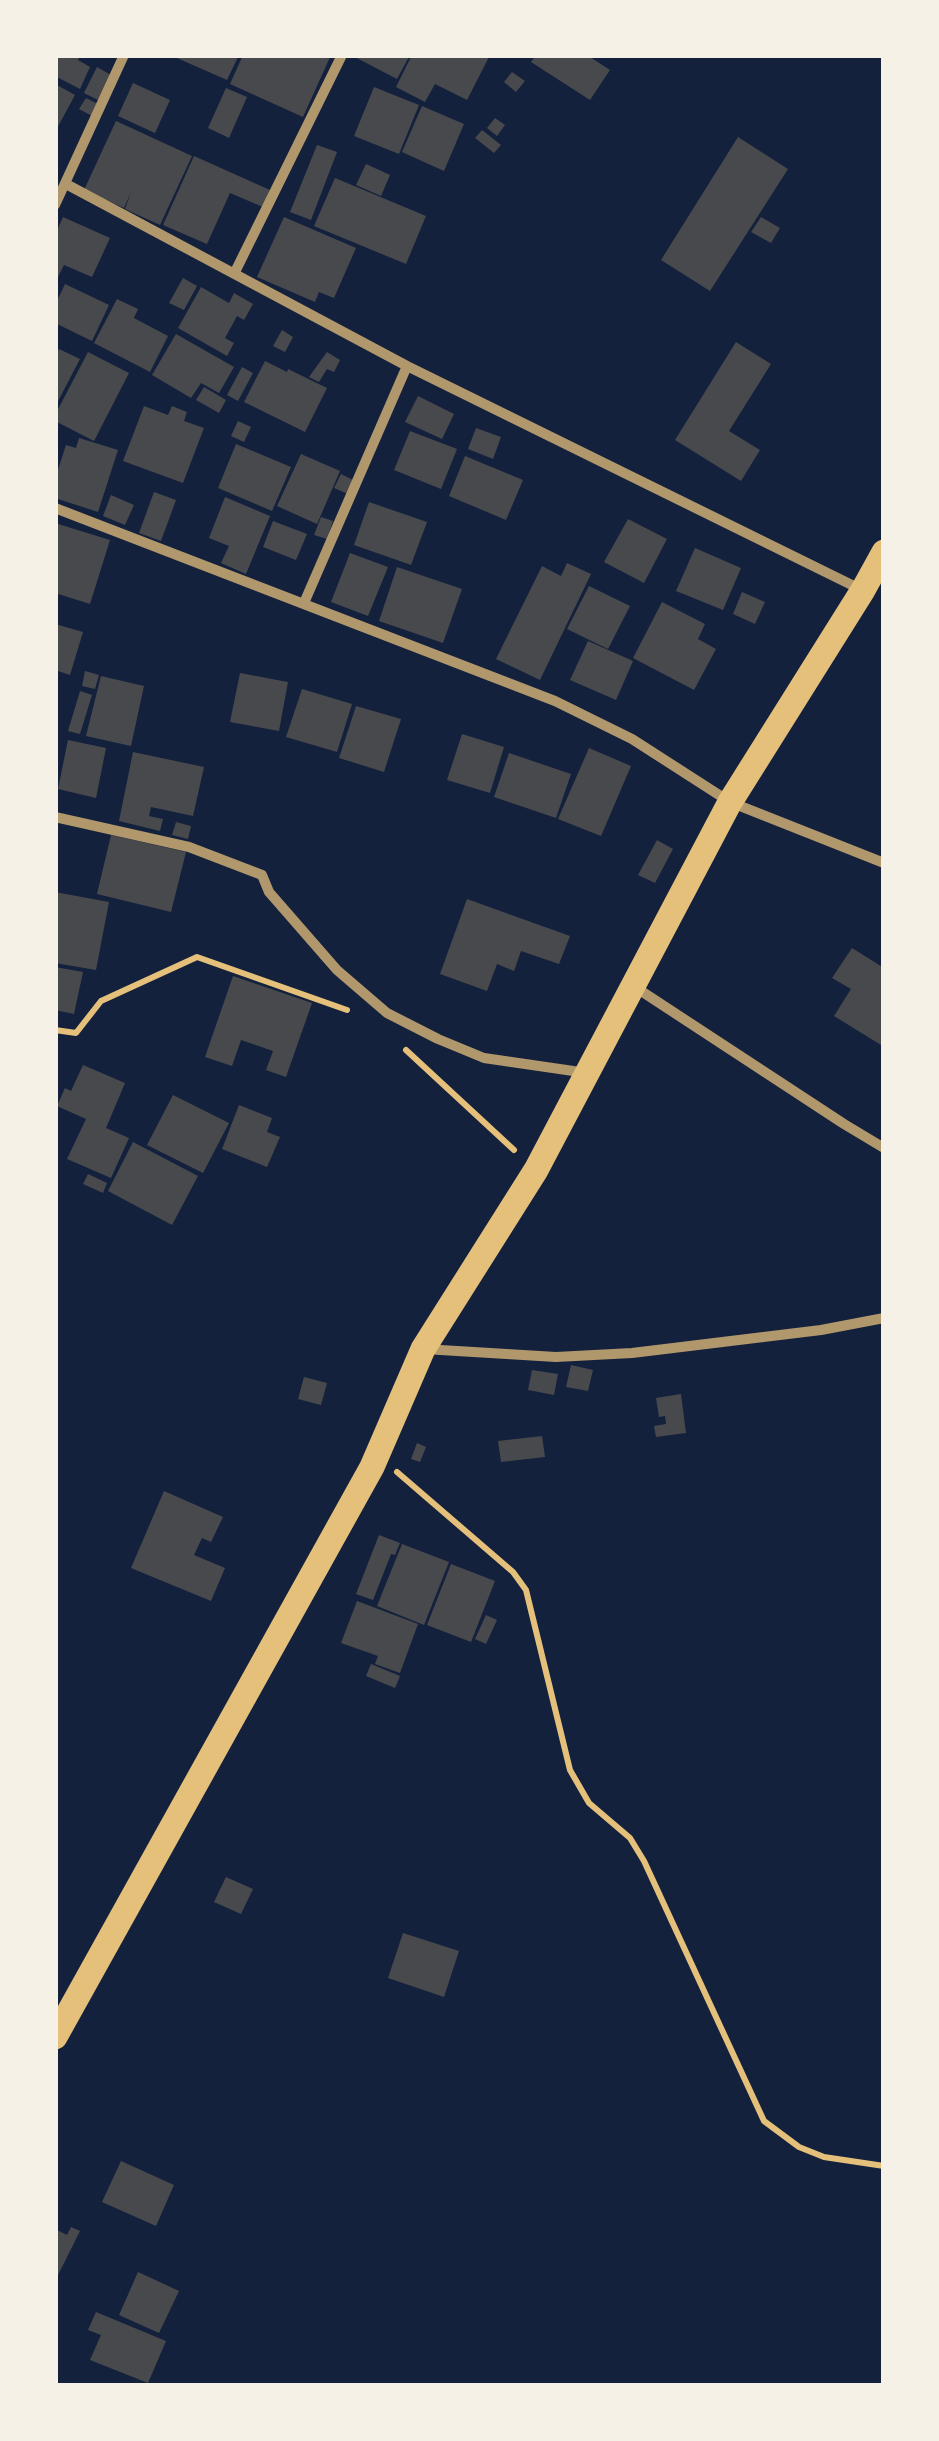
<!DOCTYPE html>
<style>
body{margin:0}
#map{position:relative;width:939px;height:2441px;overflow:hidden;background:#14213d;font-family:Barlow,sans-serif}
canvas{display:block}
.frame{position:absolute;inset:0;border:58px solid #f6f1e7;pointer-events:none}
</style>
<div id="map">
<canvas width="939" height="2441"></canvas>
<div class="frame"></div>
</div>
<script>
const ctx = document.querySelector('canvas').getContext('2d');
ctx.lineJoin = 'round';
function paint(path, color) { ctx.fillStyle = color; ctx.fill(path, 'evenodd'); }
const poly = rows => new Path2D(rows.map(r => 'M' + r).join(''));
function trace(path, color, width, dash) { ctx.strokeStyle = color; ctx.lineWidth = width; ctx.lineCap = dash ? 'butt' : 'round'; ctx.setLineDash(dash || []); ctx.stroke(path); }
const building = poly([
 [55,55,81,55,78,60,90,67,80,89,55,76],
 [170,55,239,55,227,80],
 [243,55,331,55,303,117,230,84],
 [351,55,410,55,397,79],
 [412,55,490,55,467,100,435,84,425,102,396,87],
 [536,55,587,55,610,70,590,100,531,62],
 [97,67,111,75,98,100,84,93],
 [512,72,525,81,516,92,504,82],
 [133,83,170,100,155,133,118,116],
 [55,84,75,95,55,132],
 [374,87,419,105,399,154,354,136],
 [226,88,247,97,229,138,208,128],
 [86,98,98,104,92,116,79,109],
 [422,106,464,124,444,171,402,152],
 [495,118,505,125,497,136,487,128],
 [116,121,192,156,160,225,125,209,131,192,124,208,84,190],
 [482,130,501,145,494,153,475,138],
 [738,137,788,169,710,291,661,260],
 [317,145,337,152,311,220,290,212],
 [194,156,270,190,263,207,230,193,207,244,163,225],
 [366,164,390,175,381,196,356,185],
 [335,178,426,216,406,264,314,226],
 [63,217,110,238,92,277,64,265,55,283,55,235],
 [284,217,356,248,334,298,319,292,315,302,257,277],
 [761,217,780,228,771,243,751,232],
 [183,278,197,286,184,310,169,303],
 [65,284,109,305,92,341,55,323,55,305],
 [201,287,229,303,234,293,253,304,244,320,237,316,225,338,234,343,227,356,178,328],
 [117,299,138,309,134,318,168,336,150,372,94,343],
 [282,330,293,337,285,352,273,346],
 [176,334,234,367,219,393,201,383,191,398,152,375],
 [736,342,771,364,729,431,760,450,741,481,675,440],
 [59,349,80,359,55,407,55,357],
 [88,352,129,373,94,441,55,421,55,415],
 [327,352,340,360,334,372,327,369,319,382,309,377],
 [265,361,287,372,288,369,327,388,305,432,244,402],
 [242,367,253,373,238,401,227,395],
 [204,387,226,400,219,413,196,400],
 [418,396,454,414,442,439,405,422],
 [144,406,168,415,172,406,187,412,184,421,204,428,183,483,123,461],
 [238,421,251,427,244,442,231,436],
 [476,428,501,437,493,459,468,449],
 [410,431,457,449,441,489,394,470],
 [79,438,118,450,98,512,55,498,55,479,66,445,76,448],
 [236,444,291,467,272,511,218,488],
 [301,454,340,471,317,524,277,506],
 [465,456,523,480,506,520,449,496],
 [341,474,355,481,348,494,334,488],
 [154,492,176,500,161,541,139,533],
 [111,495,134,505,125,525,103,516],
 [225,497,270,516,246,574,221,563,229,546,209,538],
 [369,502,427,522,411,565,354,545],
 [321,517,333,521,327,539,314,535],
 [628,519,667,539,644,583,604,562],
 [273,521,307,534,296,560,263,547],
 [55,523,110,540,90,604,55,593],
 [695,548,741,568,723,610,676,591],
 [350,553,388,567,368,616,331,602],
 [567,563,591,574,540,680,496,659,542,566,561,576],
 [397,567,462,589,443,643,379,621],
 [589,586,630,606,608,649,567,629],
 [742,592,765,602,755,624,733,614],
 [662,602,705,624,698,639,716,649,694,690,633,658],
 [55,624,83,632,70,675,55,670],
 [588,641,633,661,616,700,570,680],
 [85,671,99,675,95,689,82,686],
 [240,673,288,682,279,731,230,722],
 [101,676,144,686,131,746,86,736],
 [302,689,352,704,337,752,286,737],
 [80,691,92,695,80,734,68,731],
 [356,706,401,719,384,772,339,758],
 [462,734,504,747,490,793,447,780],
 [68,740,106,748,96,798,58,789],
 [589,748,631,766,601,836,558,819],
 [133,752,204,767,193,816,151,807,149,816,163,819,160,831,119,821],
 [509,753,571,774,556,818,494,797],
 [176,822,191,826,188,839,172,835],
 [111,835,186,852,171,912,97,894],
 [657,840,673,849,655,883,638,875],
 [55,892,109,902,96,970,55,963],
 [467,899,570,936,559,964,521,951,514,971,497,964,487,991,440,974],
 [852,948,884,968,884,1041,881,1045,834,1016,851,989,832,978],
 [55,967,83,972,74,1014,55,1010],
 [233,976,312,1003,286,1077,266,1070,273,1051,241,1040,232,1066,205,1057],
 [83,1065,125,1083,106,1128,129,1138,111,1178,67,1159,86,1119,57,1106,65,1088,71,1091],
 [173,1095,229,1123,203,1173,147,1145],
 [239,1105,272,1118,267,1132,280,1137,267,1167,222,1149],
 [133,1142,198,1176,172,1225,108,1191],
 [88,1174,107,1183,103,1193,83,1184],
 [571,1365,593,1370,588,1391,566,1387],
 [532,1370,558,1374,554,1395,528,1390],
 [304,1377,327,1383,321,1405,298,1399],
 [681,1394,686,1433,656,1437,654,1426,666,1424,665,1416,659,1417,656,1398],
 [542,1436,545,1457,501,1462,498,1441],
 [417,1443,426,1447,420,1462,411,1459],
 [164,1491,223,1517,211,1542,202,1538,194,1555,225,1568,211,1601,131,1568],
 [379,1535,400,1543,395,1555,391,1554,373,1600,356,1594],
 [402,1544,449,1562,424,1625,377,1606],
 [451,1564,495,1581,471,1642,427,1625],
 [357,1601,418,1624,400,1673,375,1664,378,1656,341,1643],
 [486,1615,497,1620,486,1644,475,1639],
 [371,1664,400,1676,395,1688,366,1676],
 [226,1877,253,1889,241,1914,214,1902],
 [403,1933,459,1951,444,1997,388,1978],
 [121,2161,174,2185,156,2226,102,2202],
 [71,2227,80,2231,55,2281,55,2229,67,2235],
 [138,2272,179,2291,159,2333,119,2315],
 [96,2312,166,2341,148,2383,90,2360,101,2335,88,2330]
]);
const path = poly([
 [55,1030,76,1033,101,1001,197,957,347,1010],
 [406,1050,514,1150],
 [397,1472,513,1572,526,1590,570,1770,589,1803,630,1838,644,1861,764,2121,799,2147,824,2157,884,2166]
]);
const minor = poly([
 [66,184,407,366,862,590],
 [55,205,124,55],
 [235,272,342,55],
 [55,508,555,701,632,739,730,802,884,863],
 [304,603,407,366],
 [55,817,189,847,262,875,269,892,337,970,387,1013,438,1039,484,1058,587,1073],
 [635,987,844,1124,884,1148],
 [424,1349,556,1357,632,1353,821,1330,884,1318]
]);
const primary = poly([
 [55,2037,372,1467,423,1349,536,1170,730,802,863,590,884,552]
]);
paint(building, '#48494c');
trace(path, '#e5c07b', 6);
trace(minor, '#b1986c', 10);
trace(primary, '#e5c07b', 25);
</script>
